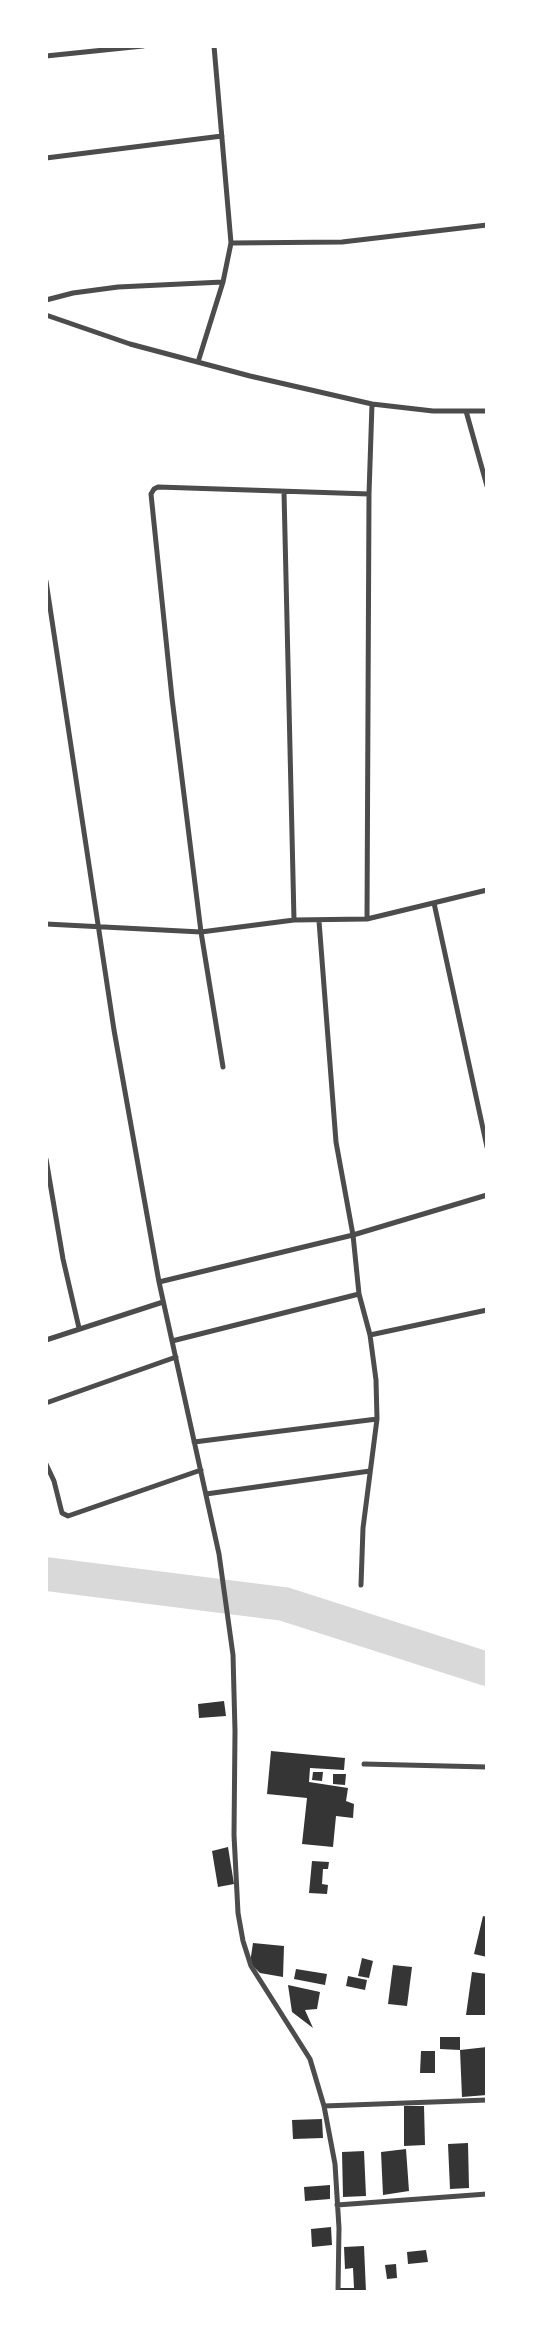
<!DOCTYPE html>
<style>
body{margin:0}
#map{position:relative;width:533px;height:2338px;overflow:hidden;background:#fff;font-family:"Crimson Pro",serif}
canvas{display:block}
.frame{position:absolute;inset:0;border:48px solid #fff;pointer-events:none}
</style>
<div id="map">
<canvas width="533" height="2338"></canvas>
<div class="frame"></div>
</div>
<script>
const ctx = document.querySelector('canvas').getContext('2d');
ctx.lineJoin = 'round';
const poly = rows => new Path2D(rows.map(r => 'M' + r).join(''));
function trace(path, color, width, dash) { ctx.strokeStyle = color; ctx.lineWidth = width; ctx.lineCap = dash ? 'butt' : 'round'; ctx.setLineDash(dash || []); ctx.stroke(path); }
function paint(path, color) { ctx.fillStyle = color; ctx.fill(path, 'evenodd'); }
const river = poly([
 [46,1574,284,1604,487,1669]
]);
const building = poly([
 [224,1701,226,1716,199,1718,198,1704],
 [271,1751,345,1758,344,1770,310,1768,309,1782,348,1788,346,1801,354,1804,353,1818,336,1816,333,1847,302,1844,307,1798,267,1794],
 [313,1772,323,1772,322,1781,312,1780],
 [333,1774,346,1774,345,1785,333,1784],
 [228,1847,234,1884,218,1887,212,1851],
 [312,1861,329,1862,328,1869,323,1869,322,1884,328,1885,327,1894,309,1893],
 [483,1916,487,1917,487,1957,474,1954],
 [253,1943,284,1946,283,1977,260,1973,250,1963],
 [362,1958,373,1961,369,1978,358,1976],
 [393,1965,412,1967,407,2006,388,2004],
 [296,1969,327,1974,325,1985,294,1979],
 [472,1972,487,1974,487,2015,466,2015],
 [348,1976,367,1980,365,1990,346,1986],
 [288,1985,320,1992,317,2009,305,2010,313,2028,292,2012],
 [440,2037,460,2037,460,2050,487,2047,487,2095,462,2097,460,2050,440,2049],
 [421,2051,435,2051,435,2073,420,2073],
 [404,2106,424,2106,425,2145,404,2146],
 [322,2119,323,2138,293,2139,292,2120],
 [468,2143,469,2188,450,2189,448,2144],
 [406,2149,409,2191,383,2195,381,2152],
 [364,2151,366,2196,343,2197,342,2152],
 [330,2185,330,2199,305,2201,304,2187],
 [331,2227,332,2245,312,2247,311,2229],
 [364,2246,366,2292,340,2292,340,2288,354,2288,353,2268,345,2269,344,2247],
 [426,2250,428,2262,408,2264,407,2252],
 [396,2264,397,2278,387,2279,385,2265]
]);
const minor = poly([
 [46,56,143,46],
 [46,158,222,136],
 [231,243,342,242,487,225],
 [46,300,73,293,118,287,223,282],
 [46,315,130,344,250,376,372,404,433,411,487,411],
 [198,362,223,282,231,243,214,46],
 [466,411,487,486],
 [284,492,294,920],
 [46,581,114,1030,159,1282,219,1554,233,1655,235,1731,234,1835,238,1913,243,1941,251,1966,310,2059,324,2106,335,2164,339,2228,338,2292],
 [434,903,487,1147],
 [367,919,369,494,372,404],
 [319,921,336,1142,353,1235,359,1294,370,1335,376,1380,377,1419,363,1528,361,1585],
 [46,924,201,932,294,920,367,919,487,890],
 [223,1067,201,932,172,698,151,494,154,489,158,487,369,494],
 [46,1159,63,1259,79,1328],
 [159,1282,353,1235,487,1195],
 [370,1335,487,1310],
 [46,1340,163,1302],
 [172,1341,359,1294],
 [46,1403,176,1357],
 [194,1442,377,1419],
 [46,1464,54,1481,62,1513,68,1516,201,1470],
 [206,1494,370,1471],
 [364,1764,487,1767],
 [324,2106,487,2100],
 [337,2205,487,2194]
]);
trace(river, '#d9d9d9', 34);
paint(building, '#353535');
trace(minor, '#4c4c4c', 5);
</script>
